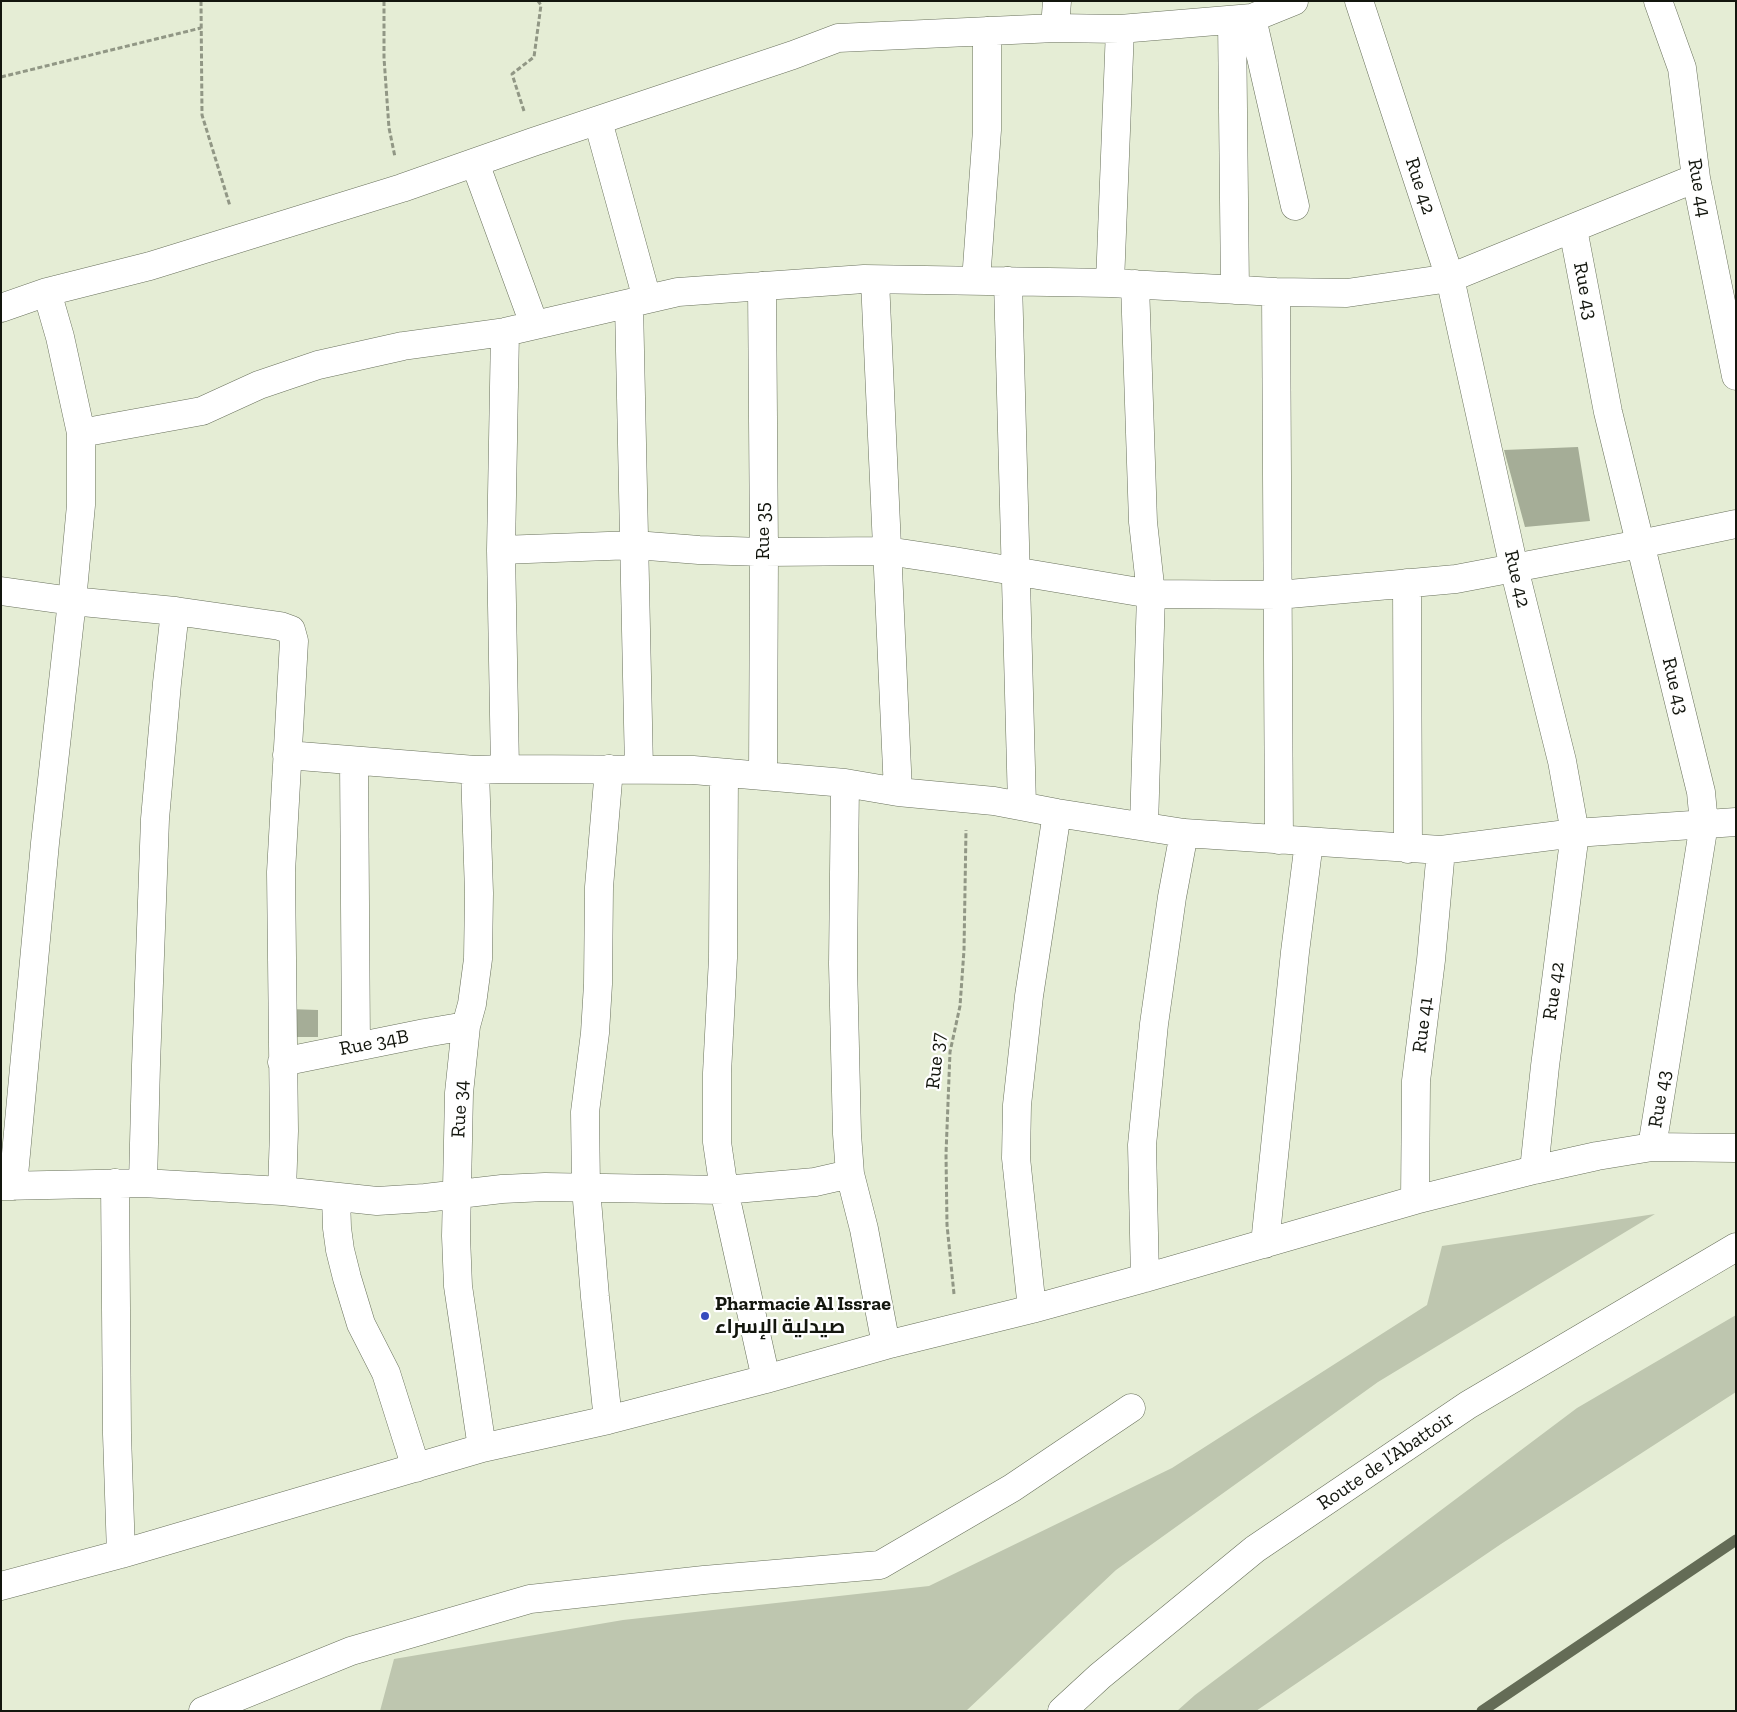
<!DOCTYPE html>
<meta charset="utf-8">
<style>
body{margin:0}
#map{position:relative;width:1737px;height:1712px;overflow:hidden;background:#e5edd5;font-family:"Zilla Slab",serif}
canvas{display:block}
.frame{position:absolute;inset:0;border:2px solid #13160e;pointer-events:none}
</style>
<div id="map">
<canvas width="1737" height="1712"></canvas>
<div class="frame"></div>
</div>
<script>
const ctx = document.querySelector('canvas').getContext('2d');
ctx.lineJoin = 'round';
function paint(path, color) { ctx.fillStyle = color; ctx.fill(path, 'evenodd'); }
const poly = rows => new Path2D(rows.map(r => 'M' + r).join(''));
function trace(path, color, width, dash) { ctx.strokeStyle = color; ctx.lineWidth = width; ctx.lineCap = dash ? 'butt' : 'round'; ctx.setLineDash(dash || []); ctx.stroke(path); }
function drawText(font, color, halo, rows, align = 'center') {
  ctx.font = font + ' "Zilla Slab",Cairo,serif'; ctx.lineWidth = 4.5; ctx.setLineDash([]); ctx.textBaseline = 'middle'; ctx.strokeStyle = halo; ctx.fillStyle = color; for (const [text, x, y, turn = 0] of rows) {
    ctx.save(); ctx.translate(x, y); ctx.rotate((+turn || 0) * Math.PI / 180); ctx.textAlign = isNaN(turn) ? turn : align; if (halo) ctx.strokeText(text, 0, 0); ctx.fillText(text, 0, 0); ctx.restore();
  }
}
const green = poly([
 [1655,1214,1378,1382,1116,1570,966,1711,380,1711,394,1659,623,1620,929,1586,1172,1468,1427,1305,1442,1246],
 [1736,1315,1736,1392,1501,1544,1256,1711,1177,1711,1195,1695,1577,1408]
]);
const stream = poly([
 [1482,1711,1736,1540]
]);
const building = poly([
 [1578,447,1590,521,1525,527,1504,450],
 [288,1009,318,1010,318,1037,288,1037]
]);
const path = poly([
 [201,1,202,115,230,206],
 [384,1,384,58,389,128,395,157],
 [1,77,201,28],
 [524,111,512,74,534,57,541,5,538,1],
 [954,1294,947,1225,946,1154,950,1052,960,1006,964,950,966,830]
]);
const minor = poly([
 [1359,1,1450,278,1514,568,1562,761,1575,833,1545,1066,1534,1170],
 [1658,1,1682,68,1696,178,1736,376],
 [1252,18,1295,206],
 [1232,20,1235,290],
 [1055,28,1057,1],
 [598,121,647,299],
 [475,163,534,324],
 [1573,229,1608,412,1701,792,1704,824,1652,1147],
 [875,280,898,792],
 [976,281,987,130,987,31],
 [1008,281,1022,805],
 [1110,283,1120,29],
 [1135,284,1143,522,1151,594,1144,826],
 [762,286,764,552,763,776],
 [1276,292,1279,840],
 [629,304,639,769],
 [1,308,47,292,150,266,402,188,533,142,793,55,838,38,1055,28,1120,29,1252,18,1294,1],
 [81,433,202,411,259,385,318,365,403,346,505,332,678,292,864,279,1110,283,1276,292,1347,293,1450,278,1696,178],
 [501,550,635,545,699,550,764,552,887,551,954,561,1151,594,1278,595,1456,579,1640,544,1736,524],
 [1407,583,1408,849],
 [1,591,72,601,175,611,280,626,291,630,294,641,281,872,284,1131,282,1191],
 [287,755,475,770,505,769,693,770,845,783,898,792,994,801,1057,813,1184,833,1441,850,1575,833,1736,822],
 [354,761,356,1046],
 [505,769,501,550,505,332],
 [475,770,479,893,478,959,472,1004,466,1026,459,1093,456,1236,458,1286,482,1448],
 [724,773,723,958,717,1073,717,1142,724,1190,766,1379],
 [845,783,843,964,847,1134,850,1174,864,1229,886,1345],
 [282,1062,425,1033,466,1026],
 [115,1183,117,1434,121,1554],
 [143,1183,146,1065,155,819,167,683,175,611],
 [1,1186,143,1183,282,1191,377,1201,425,1198,502,1189,545,1187,724,1190,815,1182,850,1174],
 [13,1186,45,843,72,601,81,505,81,433,60,337,47,292],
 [336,1197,337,1228,340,1250,347,1278,361,1324,386,1373,416,1468],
 [1415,1200,1416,1081,1431,960,1441,850],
 [1265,1244,1295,952,1309,842],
 [1145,1278,1142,1145,1154,1024,1172,897,1184,833],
 [1032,1309,1016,1158,1017,1105,1029,996,1057,813],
 [608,1420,595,1297,586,1188,585,1112,595,1033,598,984,599,887,609,769],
 [1,1586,121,1554,482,1448,608,1420,766,1379,886,1345,1032,1309,1145,1278,1415,1200,1534,1170,1597,1156,1652,1147,1736,1148],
 [203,1711,351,1651,530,1599,704,1580,880,1565,1012,1488,1131,1408]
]);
const major = poly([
 [1062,1711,1100,1676,1255,1549,1468,1405,1736,1247]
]);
const markers = [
 [705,1316,5,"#364bbd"]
];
const streetNames = [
 ["Rue 42",1420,186,72],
 ["Rue 44",1699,188,80],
 ["Rue 43",1585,291,79],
 ["Rue 35",763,531,-90],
 ["Rue 42",1517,579,77],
 ["Rue 43",1675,686,76],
 ["Rue 42",1554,991,-82],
 ["Rue 41",1423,1025,-83],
 ["Rue 34B",374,1043,-11],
 ["Rue 37",936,1061,-84],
 ["Rue 43",1660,1099,-81],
 ["Rue 34",460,1109,-87],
 ["Route de l’Abattoir",1386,1461,-34]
];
const poiNames = [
 ["Pharmacie Al Issrae",715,1304],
 ["صيدلية الإسراء",715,1327]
];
paint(green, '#bec6af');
trace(stream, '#646c56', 11);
paint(building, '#a5ad97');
trace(minor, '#69715c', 29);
trace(major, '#69715c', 29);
trace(path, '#919785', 3, [5, 2.5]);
trace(minor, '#fff', 28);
trace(major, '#fff', 28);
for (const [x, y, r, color] of markers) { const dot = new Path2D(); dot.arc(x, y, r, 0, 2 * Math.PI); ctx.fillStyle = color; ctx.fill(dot); trace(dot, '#fff', 2); }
drawText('20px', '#13160e', '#fff', streetNames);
drawText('bold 20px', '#13160e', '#fff', poiNames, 'left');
</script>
